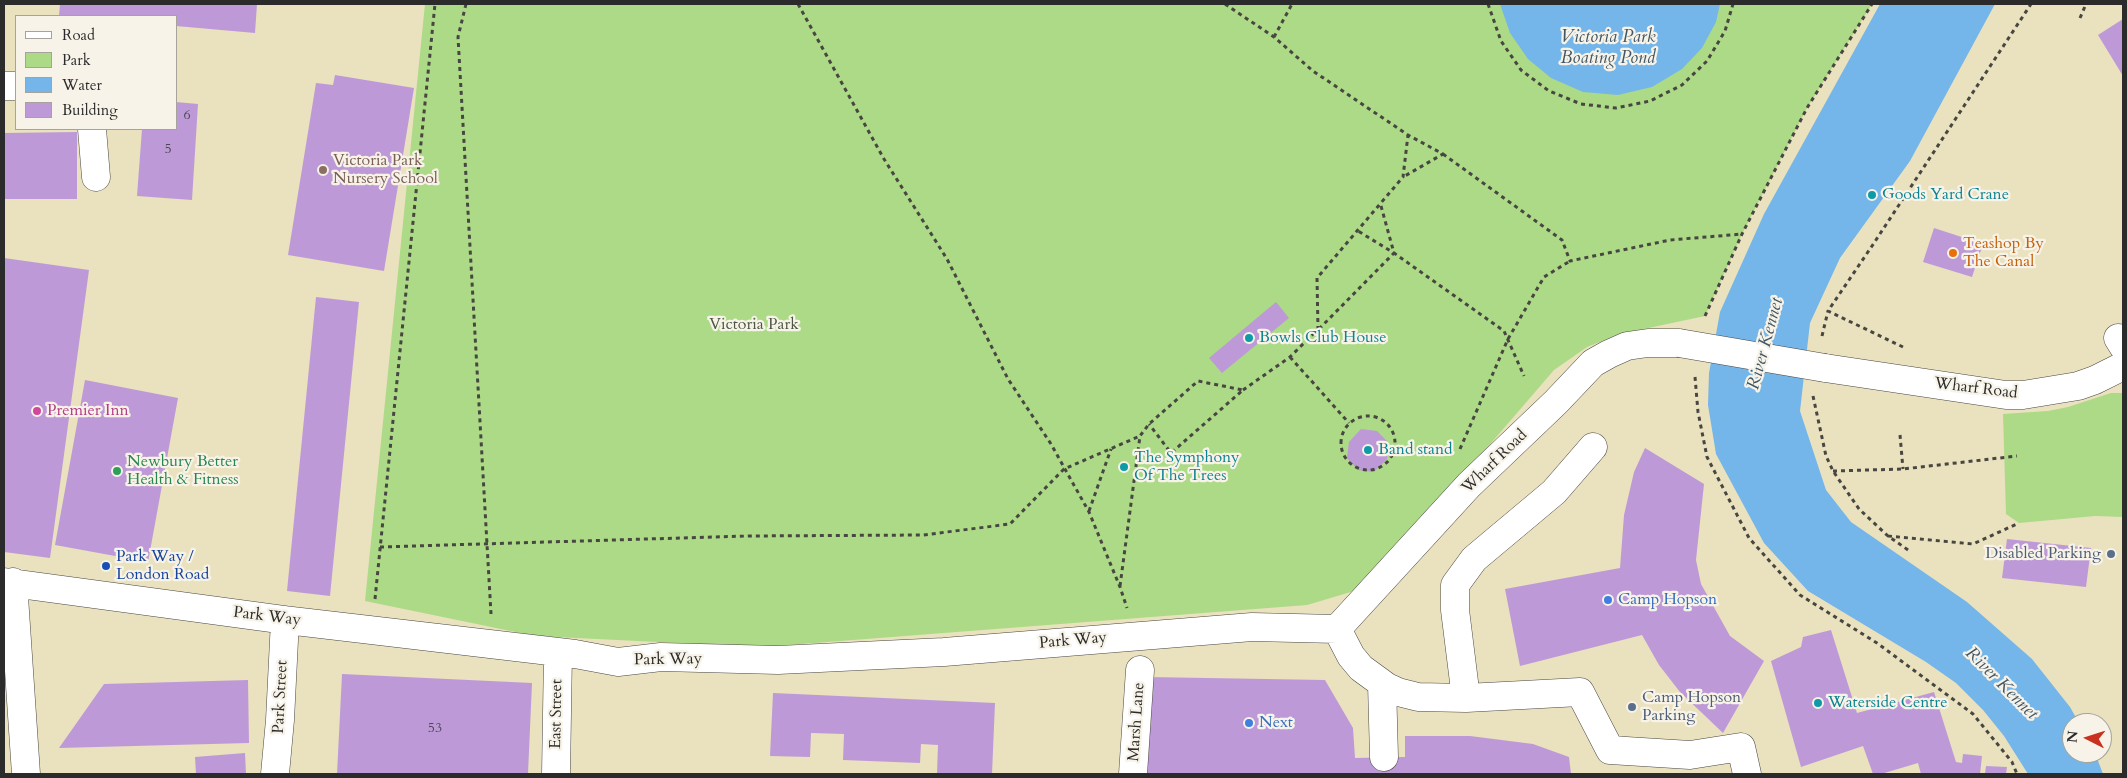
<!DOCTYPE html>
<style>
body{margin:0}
#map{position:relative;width:2127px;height:778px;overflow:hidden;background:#eae1be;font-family:Cardo,serif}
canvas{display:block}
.frame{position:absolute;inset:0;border:5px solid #2b2b2b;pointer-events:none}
.legend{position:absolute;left:15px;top:15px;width:162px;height:115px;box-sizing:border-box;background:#f7f3e8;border:1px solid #a5a39c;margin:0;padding:6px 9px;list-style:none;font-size:15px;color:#2b2b2b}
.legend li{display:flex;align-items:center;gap:10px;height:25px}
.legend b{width:25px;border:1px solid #a5a39c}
.north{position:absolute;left:2062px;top:713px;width:50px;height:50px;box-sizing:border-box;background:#f7f3e8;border:1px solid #a5a39c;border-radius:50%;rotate:275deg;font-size:14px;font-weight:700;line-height:20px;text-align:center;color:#2b2b2b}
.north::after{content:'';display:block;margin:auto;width:18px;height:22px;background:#c8321e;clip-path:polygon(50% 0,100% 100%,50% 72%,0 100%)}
</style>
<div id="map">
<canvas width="2127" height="778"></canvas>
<div class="frame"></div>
<ul class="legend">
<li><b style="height:6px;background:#fff"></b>Road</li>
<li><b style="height:14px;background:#acda86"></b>Park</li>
<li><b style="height:14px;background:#74b6e9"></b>Water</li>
<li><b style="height:14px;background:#bd9ad7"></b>Building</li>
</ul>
<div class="north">N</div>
</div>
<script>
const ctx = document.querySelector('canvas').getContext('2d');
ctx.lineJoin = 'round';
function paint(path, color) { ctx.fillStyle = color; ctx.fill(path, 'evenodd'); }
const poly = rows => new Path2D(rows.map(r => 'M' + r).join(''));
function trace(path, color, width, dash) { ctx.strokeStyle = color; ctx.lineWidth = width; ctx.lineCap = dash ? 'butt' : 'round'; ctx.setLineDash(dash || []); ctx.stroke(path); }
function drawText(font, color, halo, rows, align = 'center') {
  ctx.font = font + ' Cardo,serif'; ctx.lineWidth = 4.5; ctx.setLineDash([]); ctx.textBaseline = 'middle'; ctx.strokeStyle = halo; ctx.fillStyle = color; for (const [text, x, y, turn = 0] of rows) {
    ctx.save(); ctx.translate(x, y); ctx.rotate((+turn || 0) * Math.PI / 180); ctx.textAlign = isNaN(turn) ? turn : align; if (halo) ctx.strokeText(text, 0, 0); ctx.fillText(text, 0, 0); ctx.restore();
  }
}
const green = poly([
 [425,4,1872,4,1807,108,1742,234,1705,316,1620,334,1587,347,1554,370,1405,543,1354,591,1307,605,762,647,535,636,365,601],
 [2111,393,2123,393,2123,517,2095,516,2019,523,2006,514,2003,414,2048,411,2068,407]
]);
const water = poly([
 [1500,4,1720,4,1716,22,1702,48,1682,69,1652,87,1618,95,1583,92,1551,78,1528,59,1510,33],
 [1880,4,1995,4,1910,161,1840,258,1810,323,1800,411,1826,490,1851,522,1967,602,2032,659,2070,707,2079,723,2072,723,2072,753,2095,753,2103,774,2028,774,2004,736,1983,710,1956,683,1926,662,1808,591,1764,543,1716,454,1708,405,1709,373,1720,312,1764,214]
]);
const building = poly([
 [60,4,257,4,255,33,176,26,176,16,59,16],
 [2123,19,2123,76,2098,35],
 [335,75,414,88,384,271,288,255,316,83,333,85],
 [176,102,198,104,192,200,137,196,142,129,176,129],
 [77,132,77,199,4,199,4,133],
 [1934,228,1983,244,1972,277,1923,262],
 [4,258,89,270,50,558,4,552],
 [316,297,359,302,330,596,287,591],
 [1276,302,1289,318,1222,373,1209,358],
 [85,380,178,398,148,562,55,545],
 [1361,429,1377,431,1388,442,1387,459,1374,472,1358,470,1347,458,1349,442],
 [1645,448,1704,484,1696,560,1701,584,1730,636,1764,661,1723,733,1680,692,1659,665,1642,635,1520,666,1505,589,1620,568,1624,515,1634,472],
 [2007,539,2091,548,2086,587,2002,578],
 [1831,630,1857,713,1934,692,1956,762,1962,763,1963,754,1982,756,1980,774,1921,774,1918,763,1881,774,1873,774,1863,746,1801,767,1771,661,1801,647,1803,637],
 [342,674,532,683,528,774,337,774],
 [1148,677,1325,680,1353,728,1355,758,1405,757,1405,736,1470,736,1533,744,1569,757,1571,774,1146,774],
 [248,680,249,743,59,748,104,684],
 [773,693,995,703,992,774,937,774,938,745,921,744,920,763,843,760,844,734,811,733,810,757,770,756],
 [245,753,246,774,196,774,195,757],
 [1986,766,2007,767,2006,774,1985,774]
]);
const path = poly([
 [466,4,458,37,491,614],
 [798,4,884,159,947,259,1008,379,1051,444,1089,512,1120,587,1127,608],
 [1225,4,1274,37,1313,71,1408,135,1443,154,1403,177],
 [1488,4,1501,41,1521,70,1549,91,1581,104,1616,108,1650,101,1682,85,1707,61,1725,31,1733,4],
 [2080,18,2086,4],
 [1274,37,1292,4],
 [1443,154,1562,240,1570,261,1670,240,1742,234],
 [1381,206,1394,253,1504,331,1524,376],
 [1705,316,1742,234,1807,108,1872,4],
 [1319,329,1394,253,1358,231],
 [1822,336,1828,311],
 [1903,347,1828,311,1872,246,2031,4],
 [1290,357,1349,423],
 [1695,377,1698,412,1707,457,1749,538,1800,595,1877,643,1973,714,2012,762,2017,774],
 [1243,390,1290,357,1318,329,1317,278,1403,177,1408,135],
 [1813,396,1826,456,1833,471,1859,509,1888,536,1911,552],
 '1341 443a27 27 0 1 1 54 0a27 27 0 1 1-54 0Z',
 [1900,435,1903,469],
 [1460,449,1508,339,1544,277,1570,261],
 [1833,471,1903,469,2017,456],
 [1089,511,1111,449],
 [1888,536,1973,544,2019,523],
 [380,547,748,536,923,535,1010,524,1064,469,1140,436],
 [1120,586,1140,436,1149,424,1198,381,1243,390,1171,453,1149,424],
 [375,599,435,4]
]);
const minor = poly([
 [4,86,16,86],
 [92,129,96,177],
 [2118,338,2123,346],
 [1825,368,2006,395,2023,395,2078,386,2095,380,2123,366],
 [4,582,285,620,575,654,618,662,661,657,778,660,944,652,1252,627,1337,629],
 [13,582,26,774],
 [1337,629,1351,656,1361,668,1387,687,1398,692,1418,697,1466,698,1580,692,1610,750,1690,755,1741,747,1747,774],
 [1337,629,1469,485,1556,402,1593,363,1609,354,1627,346,1648,343,1679,343],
 [1382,684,1384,757],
 [1466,698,1455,610,1455,585,1474,559,1554,492,1593,447],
 [275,774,280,720,285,620],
 [556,774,558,653],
 [1133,774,1140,670]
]);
const minorBridge = poly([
 [1679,343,1825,368]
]);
const markers = [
 [323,170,5,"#8d6e63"],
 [1872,195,5,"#0f9aa8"],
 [1953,253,5,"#e8710a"],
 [1249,338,5,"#0f9aa8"],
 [37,411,5,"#d1479c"],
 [1368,450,5,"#0f9aa8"],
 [1124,467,5,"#0f9aa8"],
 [117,471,5,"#2e9e5b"],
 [2111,554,5,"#5c6f8a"],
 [106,566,5,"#1a4fb4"],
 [1608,600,5,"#3f7fe0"],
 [1818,703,5,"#0f9aa8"],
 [1632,707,5,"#5c6f8a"],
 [1249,723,5,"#3f7fe0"]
];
const numberNames = [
 ["6",187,116],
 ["5",168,150],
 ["53",435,729]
];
const educationNames = [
 ["Victoria Park",333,161],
 ["Nursery School",333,179]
];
const cultureNames = [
 ["Goods Yard Crane",1882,195],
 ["Bowls Club House",1259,338],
 ["Band stand",1378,450],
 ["The Symphony",1134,458],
 ["Of The Trees",1134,476],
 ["Waterside Centre",1828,703]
];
const foodNames = [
 ["Teashop By",1963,244],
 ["The Canal",1963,262]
];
const parkNames = [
 ["Victoria Park",754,325]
];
const streetNames = [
 ["Wharf Road",1976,389,7],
 ["Wharf Road",1495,462,-44],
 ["Park Way",267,617,7],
 ["Park Way",1073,641,-5],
 ["Park Way",668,660,-1],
 ["Park Street",281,697,-87],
 ["East Street",557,714,-89],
 ["Marsh Lane",1137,722,-86]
];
const hotelNames = [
 ["Premier Inn",47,411]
];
const leisureNames = [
 ["Newbury Better",127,462],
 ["Health & Fitness",127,480]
];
const serviceNames = [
 ["Disabled Parking",2101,554],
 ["Camp Hopson",1642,698,"left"],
 ["Parking",1642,716,"left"]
];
const transitNames = [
 ["Park Way /",116,557],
 ["London Road",116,575]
];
const shopNames = [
 ["Camp Hopson",1618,600],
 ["Next",1259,723]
];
const waterNames = [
 ["Victoria Park",1608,38],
 ["Boating Pond",1608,59],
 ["River Kennet",1766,344,-75],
 ["River Kennet",2001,684,45]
];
paint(green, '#acda86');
paint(water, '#74b6e9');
paint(building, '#bd9ad7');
trace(minor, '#484641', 29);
trace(path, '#484641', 3, [4, 4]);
trace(minor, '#fff', 28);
trace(minorBridge, '#484641', 29, []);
trace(minorBridge, '#fff', 28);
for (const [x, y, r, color] of markers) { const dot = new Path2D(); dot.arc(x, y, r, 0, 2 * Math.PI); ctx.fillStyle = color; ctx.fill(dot); trace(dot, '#f7f3e8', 2); }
drawText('14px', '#504756', null, numberNames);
drawText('16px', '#785e54', '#f7f3e8', educationNames, 'left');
drawText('16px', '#0d838f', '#f7f3e8', cultureNames, 'left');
drawText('16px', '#c56008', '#f7f3e8', foodNames, 'left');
drawText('16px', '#4b5742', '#f7f3e8', parkNames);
drawText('16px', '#2b2b2b', '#f7f3e8', streetNames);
drawText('16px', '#b23c85', '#f7f3e8', hotelNames, 'left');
drawText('16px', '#27864d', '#f7f3e8', leisureNames, 'left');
drawText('16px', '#4e5e75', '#f7f3e8', serviceNames, 'right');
drawText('16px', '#164399', '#f7f3e8', transitNames, 'left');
drawText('16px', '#366cbe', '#f7f3e8', shopNames, 'left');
drawText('italic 18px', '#415564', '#f7f3e8', waterNames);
</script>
